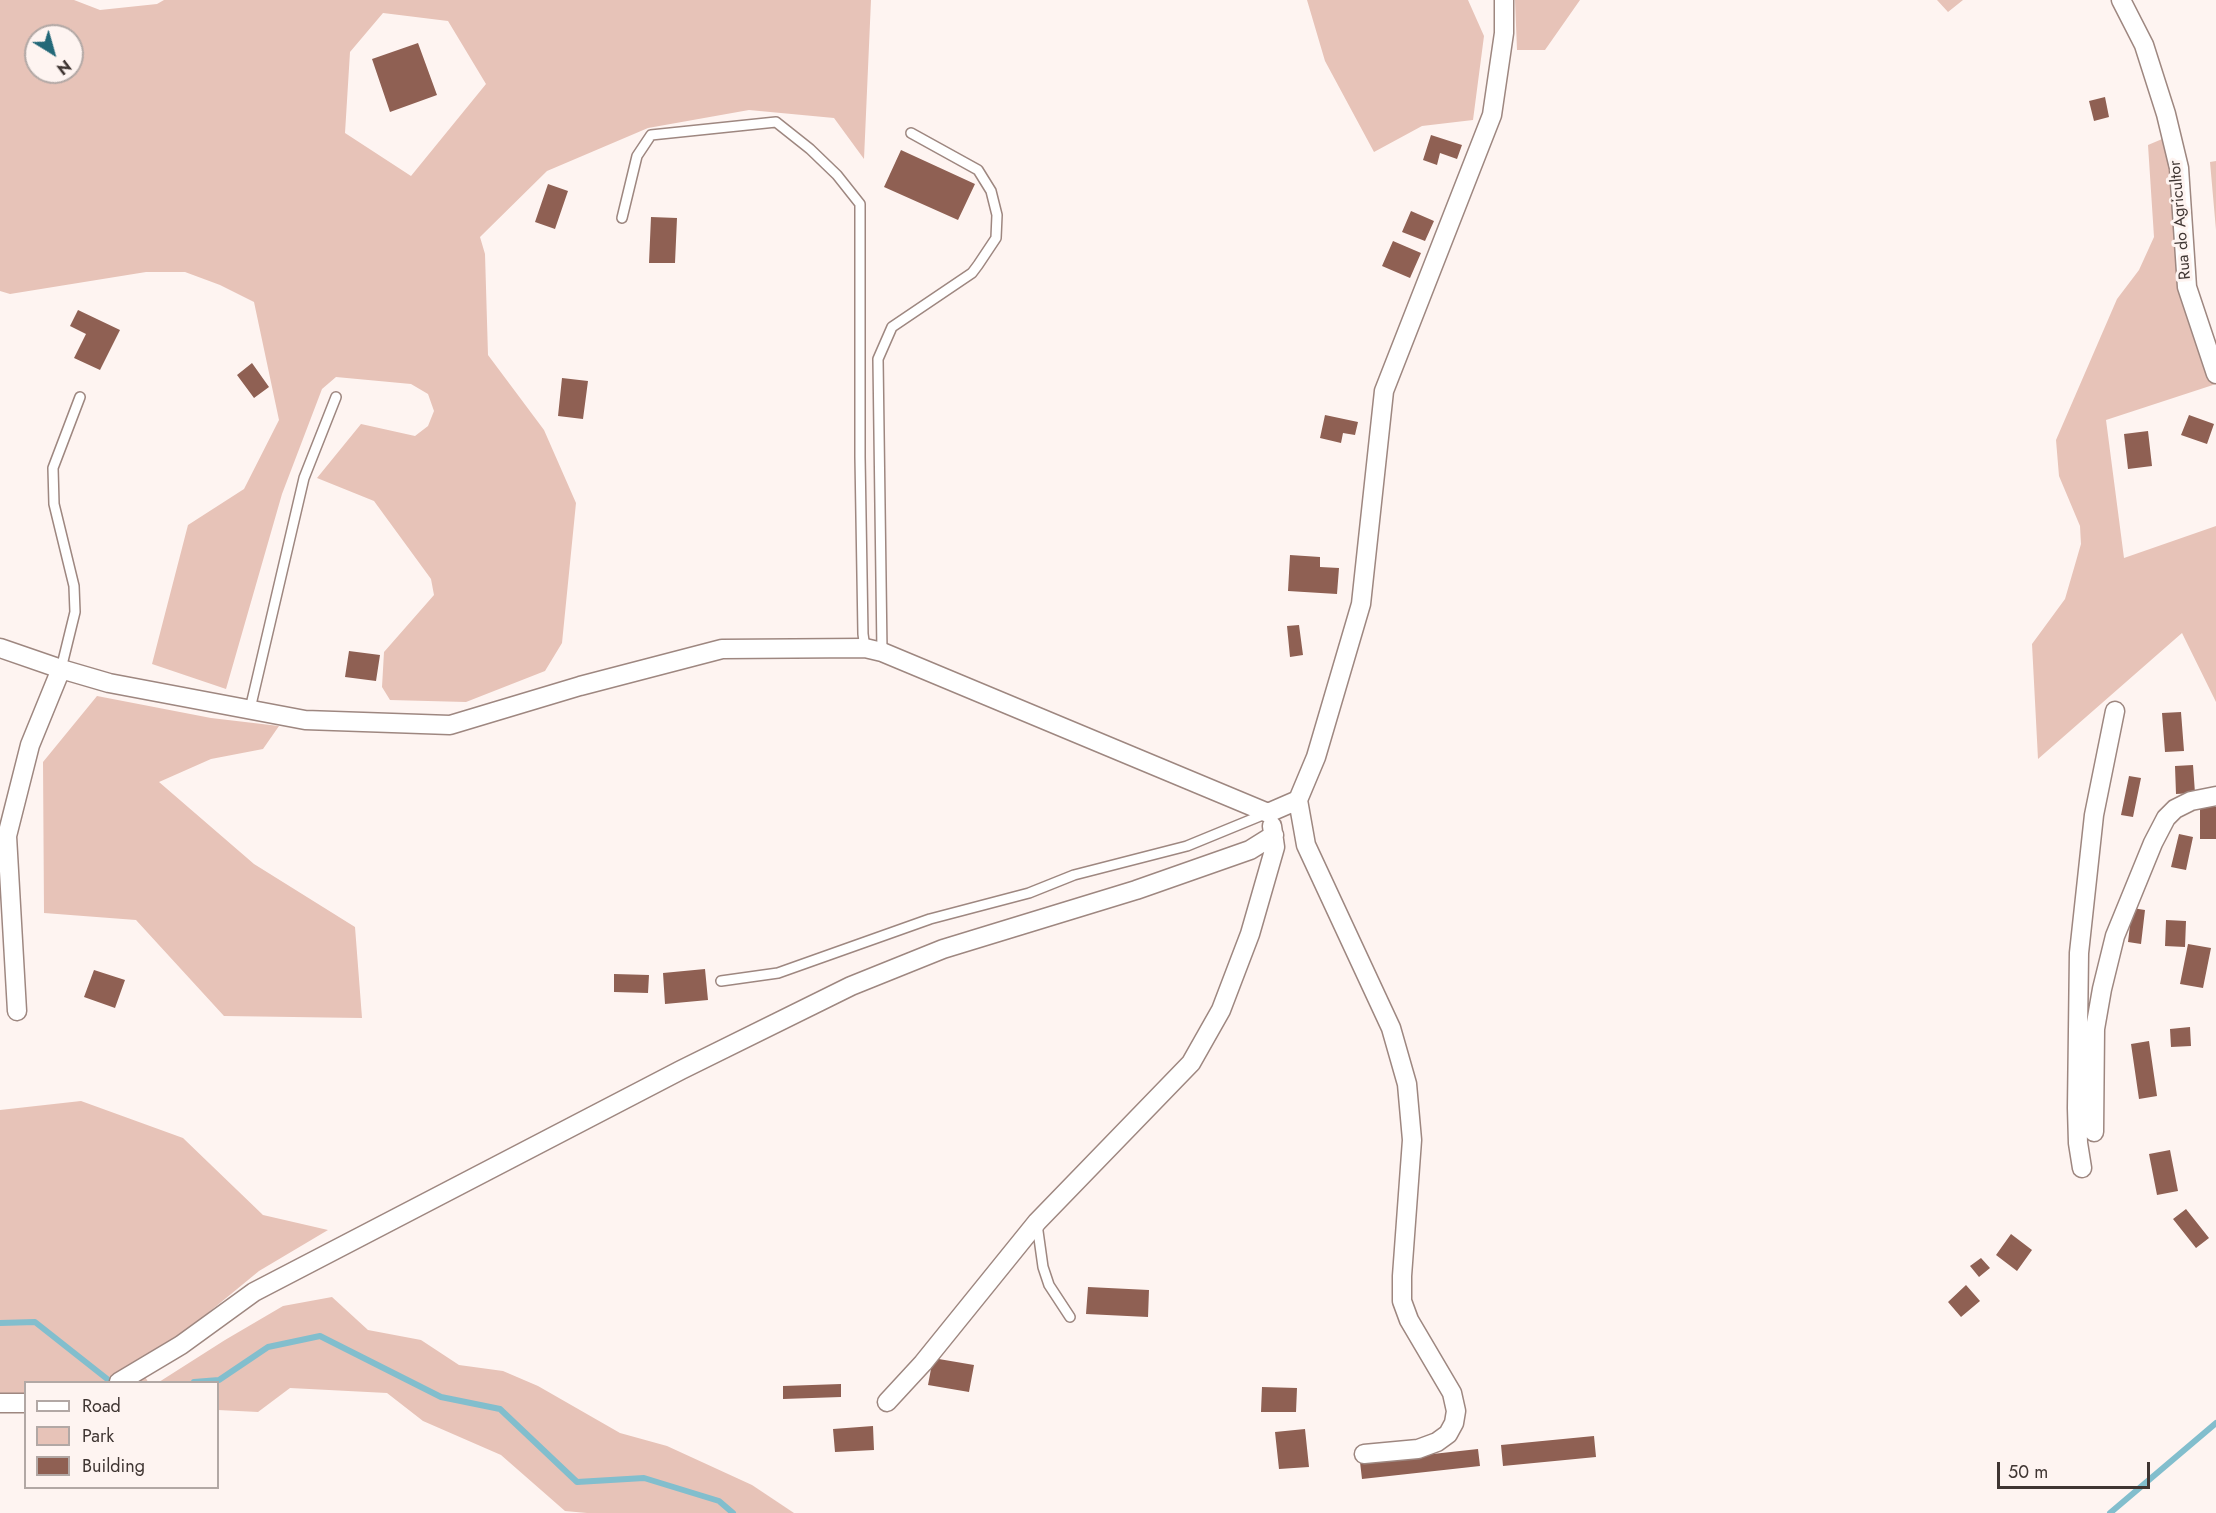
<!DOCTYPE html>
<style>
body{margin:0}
#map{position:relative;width:2216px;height:1513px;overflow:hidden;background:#fef4f1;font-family:Jost,sans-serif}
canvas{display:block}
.legend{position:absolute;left:24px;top:1381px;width:195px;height:108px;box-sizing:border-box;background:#fef4f1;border:2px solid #b2a8a5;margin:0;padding:8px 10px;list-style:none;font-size:18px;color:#3f3532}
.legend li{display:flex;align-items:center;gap:12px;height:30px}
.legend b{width:30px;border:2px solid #b2a8a5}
.north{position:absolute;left:24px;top:24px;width:60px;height:60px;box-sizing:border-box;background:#fef4f1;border:2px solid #b2a8a5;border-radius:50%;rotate:143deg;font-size:16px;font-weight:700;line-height:24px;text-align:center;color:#3f3532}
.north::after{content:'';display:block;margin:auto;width:21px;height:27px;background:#236878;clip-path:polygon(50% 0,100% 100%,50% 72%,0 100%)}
.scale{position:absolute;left:1997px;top:1462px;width:153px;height:27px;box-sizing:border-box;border:3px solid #3f3532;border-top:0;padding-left:8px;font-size:18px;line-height:21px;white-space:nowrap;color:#3f3532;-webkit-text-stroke:4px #fef4f1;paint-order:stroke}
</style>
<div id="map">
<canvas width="2216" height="1513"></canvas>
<ul class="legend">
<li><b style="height:8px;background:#fff"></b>Road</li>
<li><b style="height:16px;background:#e7c3b8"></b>Park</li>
<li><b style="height:16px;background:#8f6053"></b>Building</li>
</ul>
<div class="north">N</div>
<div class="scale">50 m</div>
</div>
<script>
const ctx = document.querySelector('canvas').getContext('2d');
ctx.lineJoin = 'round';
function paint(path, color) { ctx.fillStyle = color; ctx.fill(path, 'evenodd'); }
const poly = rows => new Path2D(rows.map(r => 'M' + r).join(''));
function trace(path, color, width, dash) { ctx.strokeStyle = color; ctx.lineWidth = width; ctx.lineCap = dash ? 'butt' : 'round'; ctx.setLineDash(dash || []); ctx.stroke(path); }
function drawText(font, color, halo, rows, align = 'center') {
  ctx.font = font + ' Jost,sans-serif'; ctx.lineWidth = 6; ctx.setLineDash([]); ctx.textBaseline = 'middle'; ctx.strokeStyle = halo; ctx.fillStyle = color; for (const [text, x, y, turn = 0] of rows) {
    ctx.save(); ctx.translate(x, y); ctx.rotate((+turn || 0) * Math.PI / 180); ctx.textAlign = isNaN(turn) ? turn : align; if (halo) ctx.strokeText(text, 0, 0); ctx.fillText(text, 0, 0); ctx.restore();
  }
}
const green = poly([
 [0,0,74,0,100,10,157,4,164,0,871,0,864,159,834,118,749,110,648,128,547,171,480,237,485,254,488,355,544,430,576,503,562,643,545,671,466,702,390,700,382,687,384,652,434,595,431,579,374,501,317,478,361,424,415,436,428,426,434,411,428,394,411,384,336,377,322,389,282,494,226,689,152,664,188,525,244,489,279,420,254,302,220,285,185,272,146,272,10,294,0,291],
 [383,13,448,21,486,84,411,176,345,133,350,52],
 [36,36,72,36,72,72,36,72],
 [1307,0,1468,0,1484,36,1473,120,1422,126,1374,152,1325,61],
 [1515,0,1580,0,1545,50,1517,50],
 [1937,0,1963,0,1948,12],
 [2174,134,2190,267,2216,372,2216,384,2106,420,2124,558,2216,526,2216,702,2182,633,2038,759,2032,644,2065,599,2081,544,2080,526,2059,476,2056,440,2117,299,2139,270,2154,237,2148,145],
 [2216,161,2216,230,2210,162],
 [97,696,211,718,279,726,263,749,211,759,159,782,254,864,355,927,362,1018,224,1016,136,920,44,913,43,762],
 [81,1101,183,1138,263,1215,328,1230,259,1271,175,1340,139,1365,148,1382,26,1382,25,1395,0,1395,0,1110],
 [332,1297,368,1330,421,1340,459,1365,503,1371,538,1386,620,1433,667,1446,752,1485,794,1513,587,1513,565,1511,501,1455,423,1421,387,1393,290,1388,258,1412,218,1410,218,1382,159,1382,225,1340,283,1306]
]);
const stream = poly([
 [0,1323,35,1322,111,1382],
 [194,1382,219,1380,268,1347,320,1336,441,1397,500,1409,577,1482,644,1478,719,1501,733,1513],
 [2110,1513,2216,1423]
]);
const building = poly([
 [418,43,437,95,390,112,372,59],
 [2105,97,2109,117,2094,121,2089,101],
 [1431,135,1462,145,1457,159,1440,153,1437,165,1423,160],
 [901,150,975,184,958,220,884,187],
 [548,184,568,191,555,229,535,222],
 [1411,211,1434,221,1425,241,1402,232],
 [651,217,677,218,675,263,649,263],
 [1393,241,1421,253,1410,278,1382,266],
 [78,310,120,330,100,370,74,358,86,334,70,326],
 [252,363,269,387,254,398,237,375],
 [562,378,588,381,583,419,558,416],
 [1325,415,1358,422,1355,435,1343,433,1341,443,1320,438],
 [2189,415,2214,424,2207,444,2181,435],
 [2148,431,2152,466,2128,469,2124,434],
 [1290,555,1320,557,1320,567,1339,568,1337,594,1288,591],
 [1299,625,1303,655,1290,657,1287,626],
 [349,651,380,655,376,681,345,677],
 [2181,712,2184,751,2165,752,2162,713],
 [2193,765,2195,793,2176,794,2175,766],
 [2129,776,2141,778,2133,817,2121,815],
 [2200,807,2216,807,2216,839,2200,839],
 [2179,834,2193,837,2186,870,2171,867],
 [2132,908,2145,910,2141,944,2128,942],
 [2166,920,2186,921,2185,947,2165,946],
 [2188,944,2211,948,2203,988,2180,984],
 [705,969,708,1000,665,1004,663,973],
 [94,970,125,980,115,1008,84,997],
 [614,974,649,975,648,993,614,992],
 [2190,1027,2191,1046,2171,1047,2170,1029],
 [2149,1041,2157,1096,2139,1099,2131,1044],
 [2170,1150,2178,1191,2157,1195,2149,1154],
 [2186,1209,2209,1238,2196,1248,2173,1219],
 [2011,1234,2032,1250,2017,1271,1996,1255],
 [1981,1258,1990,1268,1979,1277,1970,1266],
 [1966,1285,1980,1301,1961,1317,1948,1302],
 [1088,1287,1149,1290,1148,1317,1086,1314],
 [933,1358,974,1365,969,1392,928,1385],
 [841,1384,841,1397,783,1399,783,1386],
 [1262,1387,1297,1388,1296,1412,1261,1412],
 [873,1426,874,1450,835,1452,833,1429],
 [1305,1429,1309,1467,1279,1469,1275,1432],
 [1594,1436,1596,1457,1503,1466,1501,1445],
 [1478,1449,1480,1466,1362,1479,1360,1462]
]);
const service = poly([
 [622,218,637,156,651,135,776,122,810,149,837,175,860,204,860,457,863,634,865,648],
 [882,652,878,359,892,327,972,273,978,265,996,238,997,215,991,191,978,170,911,133],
 [61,669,75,612,74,586,54,504,53,468,80,397],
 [250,709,304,478,336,397],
 [721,981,778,973,930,919,1029,893,1074,875,1187,846,1265,814],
 [1037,1224,1043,1267,1049,1285,1070,1317]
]);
const minor = poly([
 [2121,0,2144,45,2166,114,2179,168,2187,287,2216,374],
 [0,648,61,669,109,683,305,720,450,725,580,686,722,649,865,648,882,652,1268,813,1298,800],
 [17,1011,7,836,30,745,61,669],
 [2094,1132,2095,1029,2102,989,2115,936,2153,843,2166,818,2175,809,2191,801,2216,796],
 [2082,1168,2078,1143,2077,1108,2079,953,2094,815,2115,711],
 [119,1382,181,1345,254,1292,681,1070,851,986,943,949,1136,890,1250,850,1274,835],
 [887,1402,923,1363,1037,1222,1191,1063,1221,1010,1250,934,1275,847,1272,826],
 [0,1403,26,1403],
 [1364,1454,1418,1449,1437,1442,1448,1434,1454,1423,1456,1411,1452,1393,1409,1320,1402,1301,1402,1276,1412,1140,1407,1084,1391,1028,1306,845,1298,800,1316,757,1361,604,1384,391,1492,115,1504,33,1504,0]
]);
const streetNames = [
 ["Rua do Agricultor",2181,220,-95]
];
paint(green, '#e7c3b8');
trace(stream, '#82becd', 6);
paint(building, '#8f6053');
trace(service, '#9e8780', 12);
trace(minor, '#9e8780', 21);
trace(service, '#fff', 9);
trace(minor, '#fff', 18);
drawText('16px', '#3f3532', '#fef4f1', streetNames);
</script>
